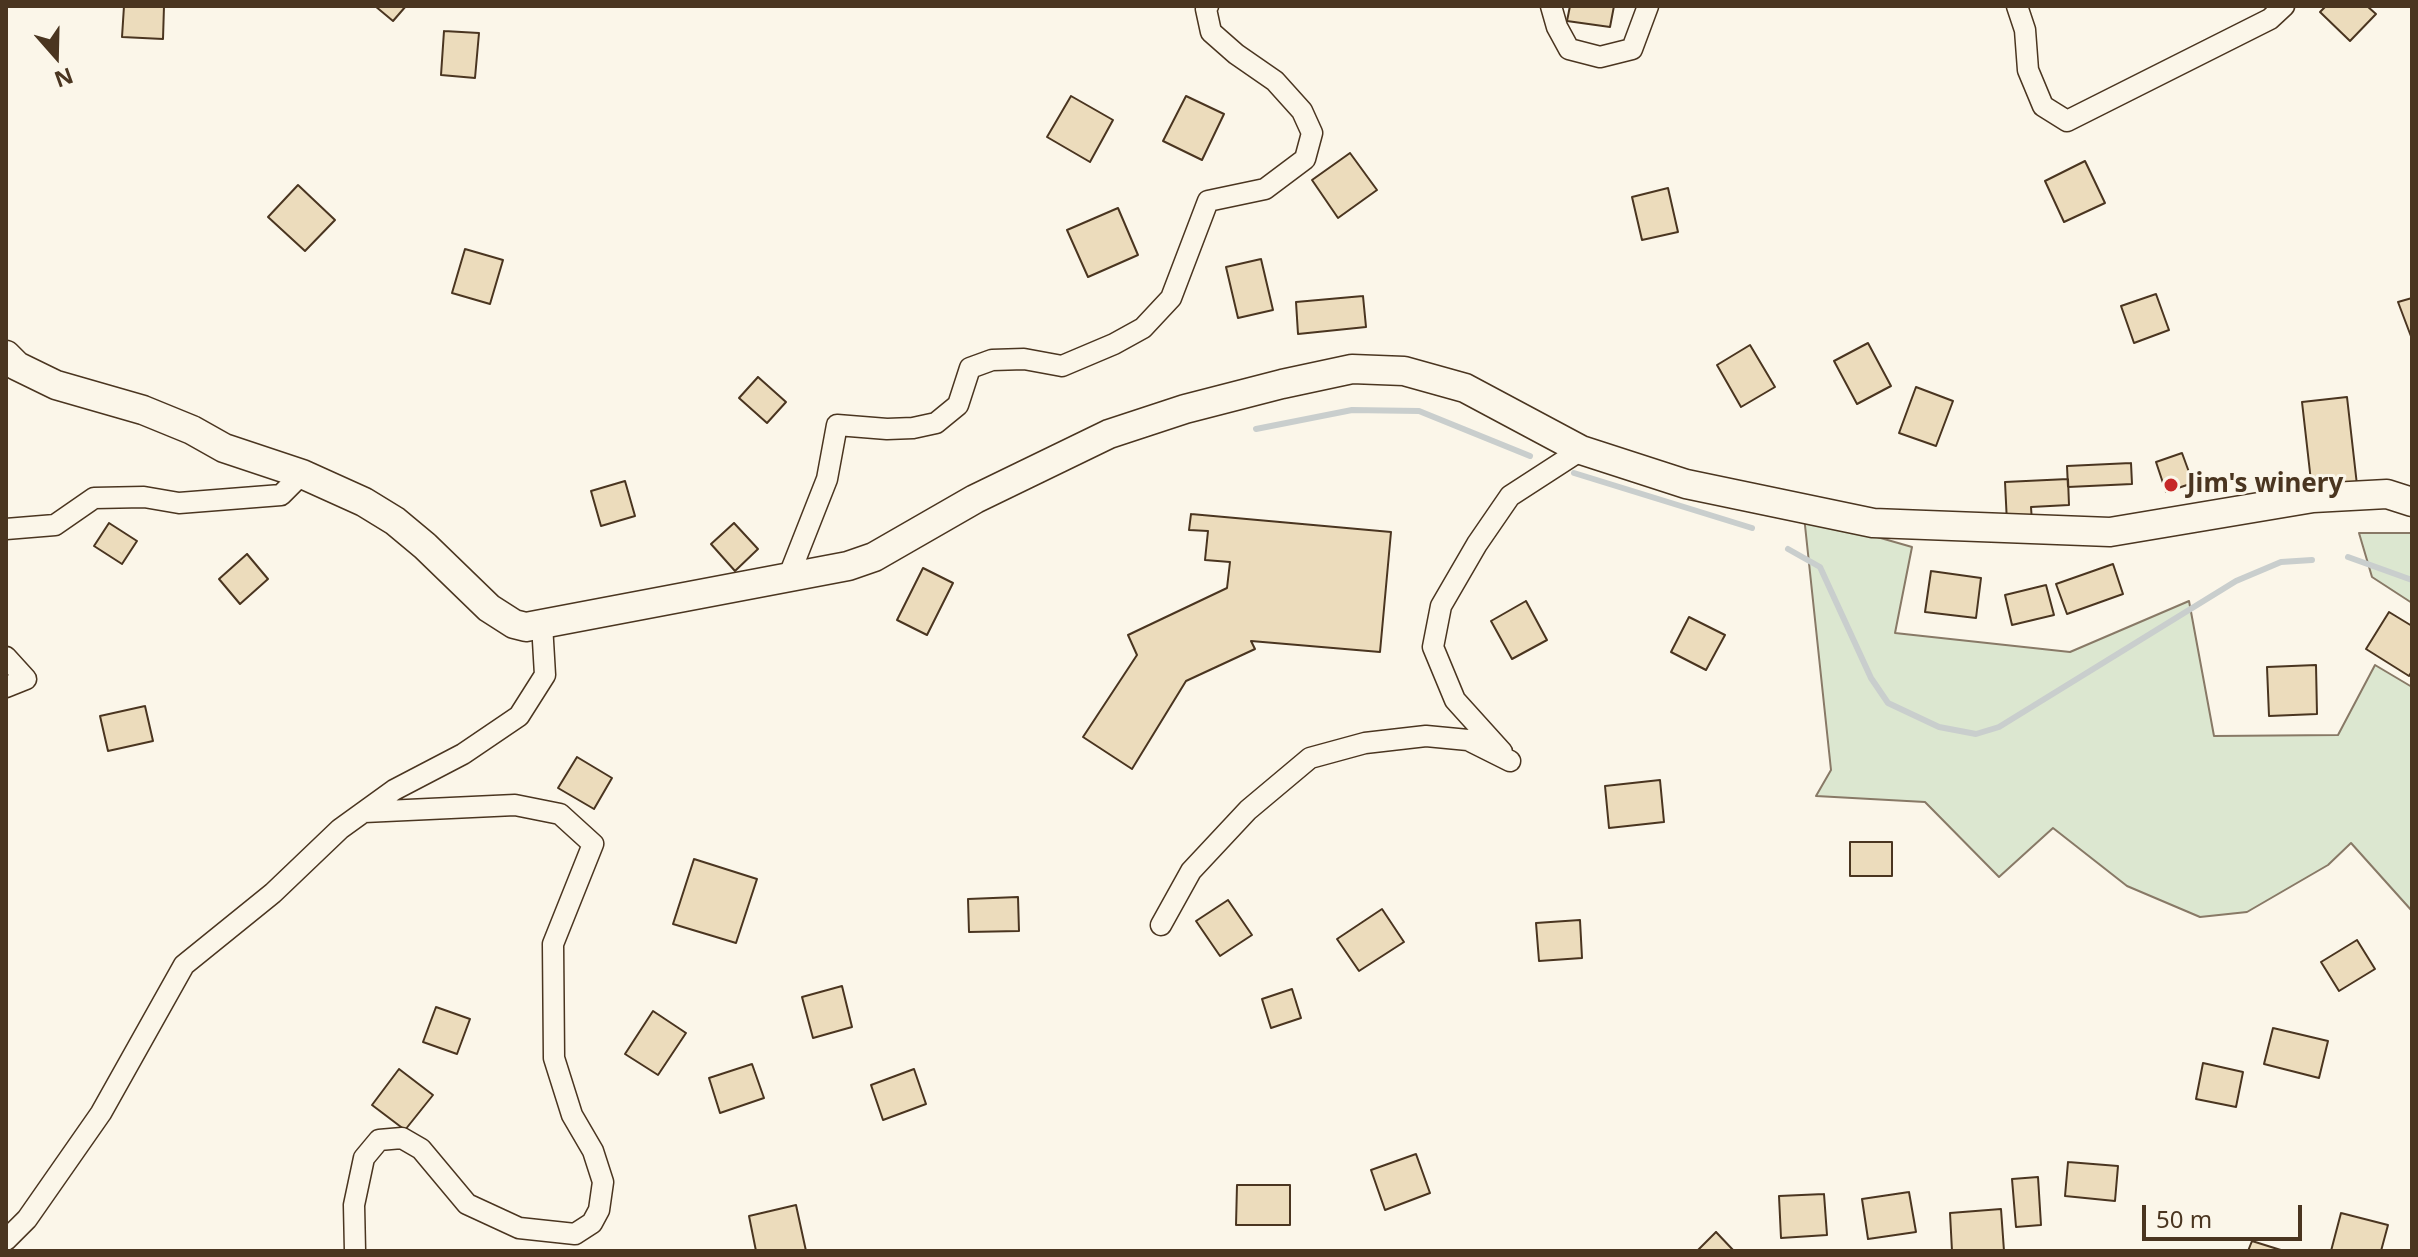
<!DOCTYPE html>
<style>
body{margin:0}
#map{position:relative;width:2418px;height:1257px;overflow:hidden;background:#fbf6e9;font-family:"Noto Sans",sans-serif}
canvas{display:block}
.frame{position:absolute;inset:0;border:8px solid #4a3520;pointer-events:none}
.north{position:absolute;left:16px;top:16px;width:80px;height:80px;-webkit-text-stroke:6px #fbf6e9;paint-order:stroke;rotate:160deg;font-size:22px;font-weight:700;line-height:32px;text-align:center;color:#4a3520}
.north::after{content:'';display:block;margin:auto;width:28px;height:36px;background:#4a3520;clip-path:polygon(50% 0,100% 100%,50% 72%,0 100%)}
.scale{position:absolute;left:2142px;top:1205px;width:160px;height:36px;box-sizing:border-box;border:4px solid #4a3520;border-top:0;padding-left:10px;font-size:24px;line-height:28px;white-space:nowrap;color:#4a3520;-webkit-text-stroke:6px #fbf6e9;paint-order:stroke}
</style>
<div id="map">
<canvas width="2418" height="1257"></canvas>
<div class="frame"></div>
<div class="north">N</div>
<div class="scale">50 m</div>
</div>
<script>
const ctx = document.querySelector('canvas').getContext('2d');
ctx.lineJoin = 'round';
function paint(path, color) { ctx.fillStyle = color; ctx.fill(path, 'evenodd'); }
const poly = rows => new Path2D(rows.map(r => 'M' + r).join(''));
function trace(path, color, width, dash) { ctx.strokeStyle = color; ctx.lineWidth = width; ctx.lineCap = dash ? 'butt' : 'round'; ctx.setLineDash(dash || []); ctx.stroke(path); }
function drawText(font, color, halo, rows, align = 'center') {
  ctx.font = font + ' "Noto Sans",sans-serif'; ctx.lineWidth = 6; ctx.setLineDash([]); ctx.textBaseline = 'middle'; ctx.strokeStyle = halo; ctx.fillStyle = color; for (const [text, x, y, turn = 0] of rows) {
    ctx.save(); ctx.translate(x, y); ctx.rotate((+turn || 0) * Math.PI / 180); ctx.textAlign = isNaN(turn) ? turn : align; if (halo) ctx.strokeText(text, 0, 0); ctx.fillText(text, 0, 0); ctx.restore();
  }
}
const green = poly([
 [1804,516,1912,547,1895,633,2070,652,2189,601,2214,736,2338,735,2375,665,2412,687,2412,911,2351,843,2328,865,2247,912,2200,917,2127,886,2053,828,1999,877,1925,802,1816,796,1831,770,1804,516],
 [2359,533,2412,533,2412,603,2372,577,2359,533]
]);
const stream = poly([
 [1256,429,1352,410,1419,411,1530,456],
 [1574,473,1752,528],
 [1788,549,1820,567,1871,678,1888,703,1939,727,1976,734,1999,727,2236,581,2281,562,2312,560],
 [2348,557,2412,580]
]);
const building = poly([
 [124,6,164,6,163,39,122,37,124,6],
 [375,6,406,6,393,21,375,6],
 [1570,6,1614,6,1610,27,1567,21,1570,6],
 [2326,6,2367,6,2376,14,2350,41,2320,12,2326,6],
 [444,31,479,33,475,78,441,75,444,31],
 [1071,96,1113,120,1090,162,1047,137,1071,96],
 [1186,96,1224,114,1202,160,1163,141,1186,96],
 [1350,153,1377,190,1338,218,1312,180,1350,153],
 [2085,161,2105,203,2064,222,2045,181,2085,161],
 [298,185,335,220,305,251,268,217,298,185],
 [1668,188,1678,232,1642,240,1632,197,1668,188],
 [1118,208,1138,255,1088,277,1067,230,1118,208],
 [465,249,503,260,490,304,452,293,465,249],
 [1261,259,1273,310,1238,318,1226,267,1261,259],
 [2156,294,2169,330,2134,343,2121,306,2156,294],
 [1363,296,1366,327,1298,334,1296,302,1363,296],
 [2412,298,2412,339,2398,302,2412,298],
 [1868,343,1891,386,1857,404,1834,361,1868,343],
 [1750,345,1775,387,1741,407,1717,365,1750,345],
 [758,377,786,402,767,423,739,398,758,377],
 [1916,387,1953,401,1936,446,1899,433,1916,387],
 [2347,397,2357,485,2312,490,2302,402,2347,397],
 [2182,453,2193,483,2166,492,2156,462,2182,453],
 [2131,463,2132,484,2068,487,2067,466,2131,463],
 [2068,479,2069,505,2031,507,2032,522,2007,523,2005,482,2068,479],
 [625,481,635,516,601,526,591,491,625,481],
 [1191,514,1391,532,1380,652,1251,641,1255,649,1186,681,1132,769,1083,737,1137,655,1128,635,1227,588,1230,562,1205,560,1208,531,1189,530,1191,514],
 [109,523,137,541,122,564,94,546,109,523],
 [734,523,758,549,735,571,711,544,734,523],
 [247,554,268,579,240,604,219,579,247,554],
 [2113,564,2123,594,2067,614,2056,584,2113,564],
 [923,568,953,583,927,635,897,620,923,568],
 [1931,571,1981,578,1976,618,1925,612,1931,571],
 [2046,585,2054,615,2012,625,2005,595,2046,585],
 [1526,601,1547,640,1512,659,1491,621,1526,601],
 [2389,612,2412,626,2412,671,2409,676,2366,649,2389,612],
 [1689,617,1725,635,1706,670,1671,652,1689,617],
 [2316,665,2317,714,2269,716,2267,667,2316,665],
 [145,706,153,741,108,751,100,716,145,706],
 [577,757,612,778,594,809,558,788,577,757],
 [1660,780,1664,822,1609,828,1605,786,1660,780],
 [1850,842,1892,842,1892,876,1850,876,1850,842],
 [694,859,757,879,736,943,673,924,694,859],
 [1018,897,1019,931,969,932,968,899,1018,897],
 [1228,900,1252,935,1220,956,1196,921,1228,900],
 [1382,909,1404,942,1359,971,1337,939,1382,909],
 [1580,920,1582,958,1539,961,1536,923,1580,920],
 [2357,940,2375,969,2339,991,2321,962,2357,940],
 [842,986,852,1027,813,1038,802,997,842,986],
 [1292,989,1301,1018,1271,1028,1262,999,1292,989],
 [436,1007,470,1019,457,1054,423,1042,436,1007],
 [653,1011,686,1033,658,1075,625,1054,653,1011],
 [2273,1028,2328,1041,2319,1078,2264,1064,2273,1028],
 [2203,1063,2243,1072,2236,1107,2196,1099,2203,1063],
 [752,1064,764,1098,720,1113,709,1078,752,1064],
 [399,1069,433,1095,405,1130,372,1105,399,1069],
 [914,1069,926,1104,883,1120,871,1085,914,1069],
 [1416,1154,1430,1193,1385,1210,1371,1170,1416,1154],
 [2068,1162,2118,1166,2115,1201,2065,1196,2068,1162],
 [2038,1177,2041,1225,2016,1227,2012,1179,2038,1177],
 [1237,1185,1290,1185,1290,1225,1236,1225,1237,1185],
 [1909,1192,1916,1232,1868,1239,1862,1199,1909,1192],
 [1824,1194,1827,1235,1781,1238,1779,1196,1824,1194],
 [796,1205,806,1251,756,1251,749,1216,796,1205],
 [2001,1209,2004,1251,1952,1251,1950,1213,2001,1209],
 [2341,1213,2388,1225,2381,1251,2331,1251,2341,1213],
 [1716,1232,1734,1251,1697,1251,1716,1232],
 [2252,1241,2284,1251,2248,1251,2252,1241]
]);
const street = poly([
 [1551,6,1557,27,1569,49,1600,57,1632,49,1648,6],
 [2017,6,2025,30,2028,70,2043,106,2067,121,2270,19,2284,6],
 [6,529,55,525,94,498,144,497,179,503,281,495,302,474],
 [788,578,827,479,837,425,887,429,913,428,936,423,958,405,970,368,992,360,1024,359,1062,366,1114,344,1143,328,1171,298,1208,201,1265,189,1305,159,1312,133,1302,111,1275,81,1236,54,1211,32,1206,9,1208,6],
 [6,657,26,679,6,687],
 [1502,752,1455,700,1433,647,1441,606,1477,544,1510,496,1581,450],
 [1161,925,1191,871,1248,810,1310,758,1365,743,1426,736,1468,740,1510,761],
 [6,1240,27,1219,101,1113,184,965,273,893,340,829,394,790,463,754,519,716,545,675,542,624],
 [355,1251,354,1205,364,1158,379,1140,402,1138,421,1149,467,1204,519,1228,575,1234,592,1223,599,1210,603,1182,593,1151,572,1115,554,1058,553,944,593,844,560,814,515,805,364,812]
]);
const secondary = poly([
 [6,355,17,366,56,385,143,410,192,430,224,448,302,474,364,502,395,521,425,546,489,608,514,624,526,627,848,566,874,557,975,499,1109,434,1185,409,1282,384,1352,369,1404,371,1465,388,1581,450,1686,484,1873,523,2110,532,2313,498,2387,494,2412,502]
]);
const markers = [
 [2171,485,8,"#c62828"]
];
const poiNames = [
 ["Jim's winery",2187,485]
];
paint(green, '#dce7d0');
trace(green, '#887966', 2);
trace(stream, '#c9cecd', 6);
paint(building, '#ecdcbc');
trace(building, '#4a3520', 2);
trace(street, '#4a3520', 23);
trace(secondary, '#4a3520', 31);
trace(street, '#fbf6e9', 20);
trace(secondary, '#fbf6e9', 28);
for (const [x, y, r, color] of markers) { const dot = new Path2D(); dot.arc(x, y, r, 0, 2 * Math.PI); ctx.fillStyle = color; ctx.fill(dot); trace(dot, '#fbf6e9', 3); }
drawText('bold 26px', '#4a3520', '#fbf6e9', poiNames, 'left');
</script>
